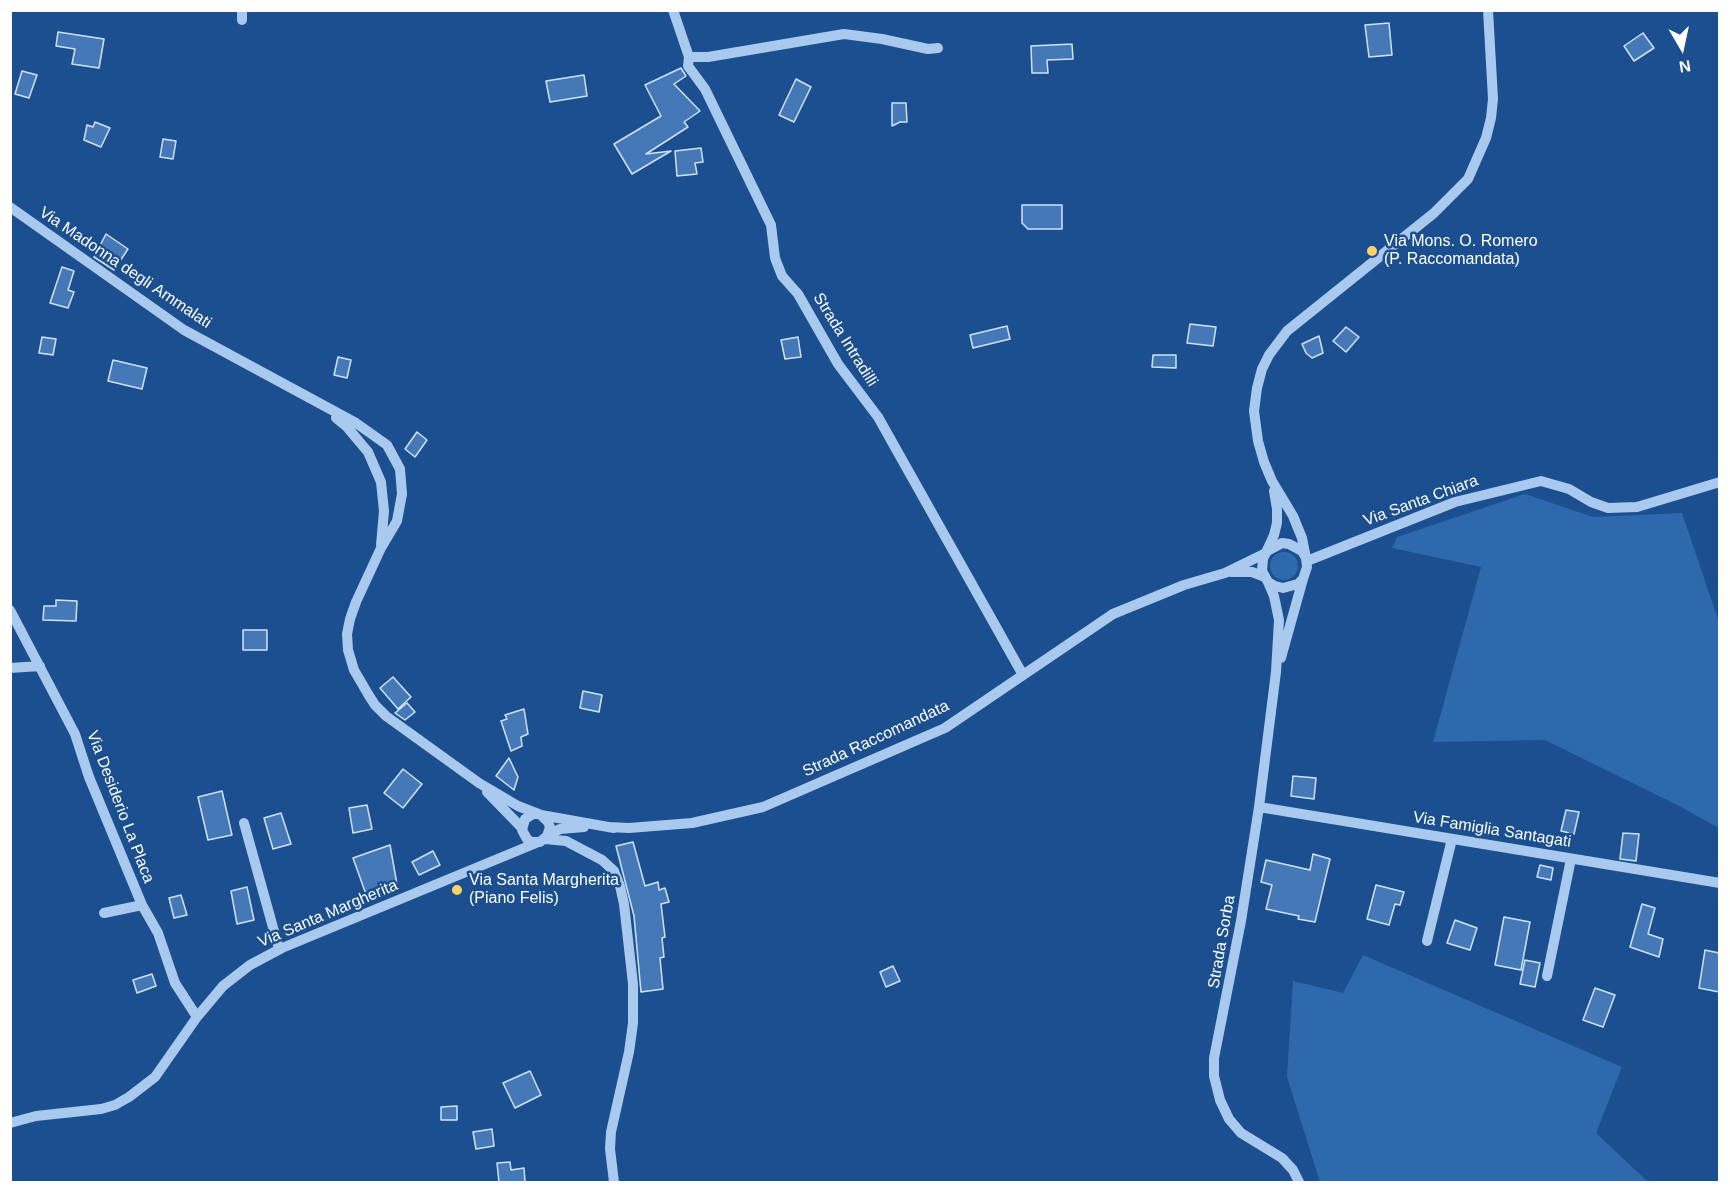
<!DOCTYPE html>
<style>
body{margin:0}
#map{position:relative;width:1730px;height:1193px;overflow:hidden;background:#1b4f8f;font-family:Arial,sans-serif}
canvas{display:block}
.frame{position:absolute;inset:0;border:12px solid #fff;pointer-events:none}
.north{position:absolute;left:1652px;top:18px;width:60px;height:60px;-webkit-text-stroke:4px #1b4f8f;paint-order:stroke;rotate:171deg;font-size:16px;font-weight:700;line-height:24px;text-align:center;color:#fff}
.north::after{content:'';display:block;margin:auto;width:21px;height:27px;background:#fff;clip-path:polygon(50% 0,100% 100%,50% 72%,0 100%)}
</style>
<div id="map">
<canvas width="1730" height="1193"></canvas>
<div class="frame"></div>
<div class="north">N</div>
</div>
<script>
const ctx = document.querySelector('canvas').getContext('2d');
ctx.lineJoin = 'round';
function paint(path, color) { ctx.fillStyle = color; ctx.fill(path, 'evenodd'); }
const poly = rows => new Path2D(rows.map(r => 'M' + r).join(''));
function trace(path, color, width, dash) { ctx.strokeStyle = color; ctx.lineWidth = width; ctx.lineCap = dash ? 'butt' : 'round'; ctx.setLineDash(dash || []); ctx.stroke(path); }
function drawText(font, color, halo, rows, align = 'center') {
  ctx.font = font + ' Arial,sans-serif'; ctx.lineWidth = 5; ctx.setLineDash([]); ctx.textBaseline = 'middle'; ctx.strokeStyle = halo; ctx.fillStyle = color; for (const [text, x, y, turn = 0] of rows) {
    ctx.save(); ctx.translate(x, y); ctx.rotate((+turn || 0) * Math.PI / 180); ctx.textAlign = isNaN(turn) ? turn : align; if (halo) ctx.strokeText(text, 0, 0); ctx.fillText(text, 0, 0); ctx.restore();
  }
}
const green = poly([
 [1525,494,1593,517,1682,513,1719,622,1719,828,1679,806,1545,740,1433,742,1481,567,1392,548,1397,537],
 '1270 566a14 14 0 1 1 28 0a14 14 0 1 1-28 0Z',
 [1363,955,1622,1067,1596,1133,1648,1182,1320,1182,1287,1077,1293,981,1343,993]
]);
const building = poly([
 [1389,23,1392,55,1369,57,1365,25,1389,23],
 [58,32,104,39,99,68,72,64,75,49,56,46,58,32],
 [1643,33,1654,48,1634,61,1624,46,1643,33],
 [1072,44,1073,59,1047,60,1048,73,1032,73,1031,46,1072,44],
 [681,68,686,76,674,84,700,111,684,122,688,127,646,154,671,151,632,174,614,144,661,116,645,85,681,68],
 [22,71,37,75,29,98,15,94,22,71],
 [584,75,587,96,550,102,546,81,584,75],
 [796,79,811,87,794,122,779,115,796,79],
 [892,103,906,103,907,122,900,122,892,126,892,103],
 [95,122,110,128,101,147,84,140,87,125,93,127,95,122],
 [163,139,176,141,173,159,160,157,163,139],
 [701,148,703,162,695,163,697,174,677,176,675,151,701,148],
 [1022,205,1062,205,1062,229,1028,229,1022,223,1022,205],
 [106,234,128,249,114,270,94,257,106,234],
 [62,267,74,271,68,290,74,292,68,308,50,303,62,267],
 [1190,324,1216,327,1213,346,1187,343,1190,324],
 [1007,326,1010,339,973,348,970,335,1007,326],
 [1346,327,1359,337,1346,352,1333,341,1346,327],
 [1319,336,1323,353,1312,358,1306,353,1302,344,1319,336],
 [42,337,56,339,53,355,39,353,42,337],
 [798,337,801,357,785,359,781,340,798,337],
 [1153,355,1176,355,1176,368,1152,367,1153,355],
 [338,357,351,360,347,378,334,375,338,357],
 [113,360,147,368,142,389,108,381,113,360],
 [417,432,427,440,415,457,405,449,417,432],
 [56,600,77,601,76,621,43,620,44,606,56,606,56,600],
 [243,630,267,630,267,650,243,650,243,630],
 [393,677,411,697,398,709,380,688,393,677],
 [583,691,602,695,599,712,580,708,583,691],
 [407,703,415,712,405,720,395,713,407,703],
 [524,709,528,734,521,737,522,746,511,751,501,721,507,719,505,715,524,709],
 [509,758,518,777,514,790,496,776,509,758],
 [403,769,422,784,403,808,384,793,403,769],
 [1293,776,1316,778,1314,799,1291,796,1293,776],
 [222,791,232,835,208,840,198,797,222,791],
 [367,805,372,829,353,833,349,808,367,805],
 [1566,810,1579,812,1574,834,1561,831,1566,810],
 [281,813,291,844,273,849,264,818,281,813],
 [1623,833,1639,834,1636,861,1620,859,1623,833],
 [633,842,645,886,658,882,659,890,665,888,669,902,661,904,665,937,662,938,664,957,660,958,663,989,641,992,634,916,616,846,633,842],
 [390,845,398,890,368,900,353,858,390,845],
 [433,851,440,865,419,875,412,862,433,851],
 [1313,854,1330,859,1315,922,1298,919,1299,916,1266,909,1272,885,1261,882,1266,860,1310,870,1313,854],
 [1540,865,1553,868,1551,880,1537,877,1540,865],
 [1376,885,1404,892,1400,905,1395,904,1389,925,1367,919,1376,885],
 [247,887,254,920,237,924,231,891,247,887],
 [181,895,187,915,174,918,169,898,181,895],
 [1642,904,1655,908,1648,934,1663,939,1659,957,1630,947,1642,904],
 [1504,917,1530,922,1521,970,1495,965,1504,917],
 [1455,920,1477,928,1470,950,1447,943,1455,920],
 [1705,950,1719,953,1719,992,1699,988,1705,950],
 [1525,960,1540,963,1535,987,1520,984,1525,960],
 [893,966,900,981,886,987,880,972,893,966],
 [152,974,156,986,137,993,133,980,152,974],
 [1595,988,1615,995,1603,1027,1583,1020,1595,988],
 [530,1071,541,1095,515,1108,503,1083,530,1071],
 [457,1106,457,1120,441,1120,441,1107,457,1106],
 [492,1129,494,1146,476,1149,473,1132,492,1129],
 [510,1162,511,1170,524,1168,525,1182,499,1182,497,1163,510,1162]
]);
const minor = poly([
 [673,10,689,57,688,66,705,89,771,225,775,258,782,276,798,294,838,364,878,417,1023,675],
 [242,20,242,10],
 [689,57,708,57,844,34,882,39,928,49,938,48],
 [10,207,184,330,356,423,387,445,400,469,402,494,397,521,381,548,356,602,350,619,347,634,348,650,354,670,368,694,375,705,386,716,479,783,518,806,541,815,614,828],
 [336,418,347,427,368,452,381,482,384,511,381,545],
 [1269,550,1282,543,1289,544,1302,551,1306,558,1307,567,1303,579,1298,584,1283,588,1275,586,1268,582,1262,571,1263,559,1274,535,1277,523,1277,509,1274,491],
 [1306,558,1302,538,1293,516,1272,481,1264,462,1258,441,1254,411,1257,388,1262,369,1269,355,1287,331,1434,213,1468,179,1486,138,1491,118,1493,99,1488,10],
 [1307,561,1455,502,1541,481,1569,489,1591,502,1608,508,1637,507,1720,482],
 [1231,572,1252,572,1265,577],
 [1268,582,1274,596,1279,620,1276,672,1259,807,1241,921,1214,1058,1214,1076,1220,1100,1229,1119,1241,1133,1282,1158,1293,1170,1299,1182],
 [10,610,75,734,89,777,142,905,158,933,175,983,197,1017],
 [1281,658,1303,579],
 [10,668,40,666],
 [487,792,522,828],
 [1259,807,1720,883],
 [538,814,533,814,525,819,522,830,527,839,531,842,540,842],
 [244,823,279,949],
 [609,827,629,828,692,823,763,807,945,728,1113,614,1184,585,1225,573,1266,553],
 [547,836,560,829,584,827],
 [545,839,566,841,602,860,614,871,620,886,624,904,633,984,633,1023,629,1052,611,1132,610,1149,614,1182],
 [104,913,142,905],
 [1427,941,1452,839],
 [1547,976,1571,859],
 [10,1123,36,1116,101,1109,115,1105,129,1097,155,1077,197,1017,223,986,250,965,282,948,541,841,547,836,550,827,548,822,541,815]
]);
const markers = [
 [1372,251,6,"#ffd166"],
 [457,890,6,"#ffd166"]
];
const poiNames = [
 ["Via Mons. O. Romero",1384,242],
 ["(P. Raccomandata)",1384,260],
 ["Via Santa Margherita",469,881],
 ["(Piano Felis)",469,899]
];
const streetNames = [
 ["Via Madonna degli Ammalati",125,268,34],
 ["Strada Intradilli",845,340,58],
 ["Via Santa Chiara",1421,501,-20],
 ["Strada Raccomandata",876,739,-25],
 ["Via Desiderio La Placa",120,807,69],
 ["Via Famiglia Santagati",1492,830,9],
 ["Via Santa Margherita",328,914,-23],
 ["Strada Sorba",1222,942,-80]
];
paint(green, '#2e69ad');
paint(building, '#4478b7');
trace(building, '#cfe3fa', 1.5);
trace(minor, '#a9c9ee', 10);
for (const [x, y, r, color] of markers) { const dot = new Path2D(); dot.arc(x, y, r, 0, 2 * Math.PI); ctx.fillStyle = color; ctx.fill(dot); trace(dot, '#1b4f8f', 2); }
drawText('16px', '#fff', '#1b4f8f', poiNames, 'left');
drawText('16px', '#fff', '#1b4f8f', streetNames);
</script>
